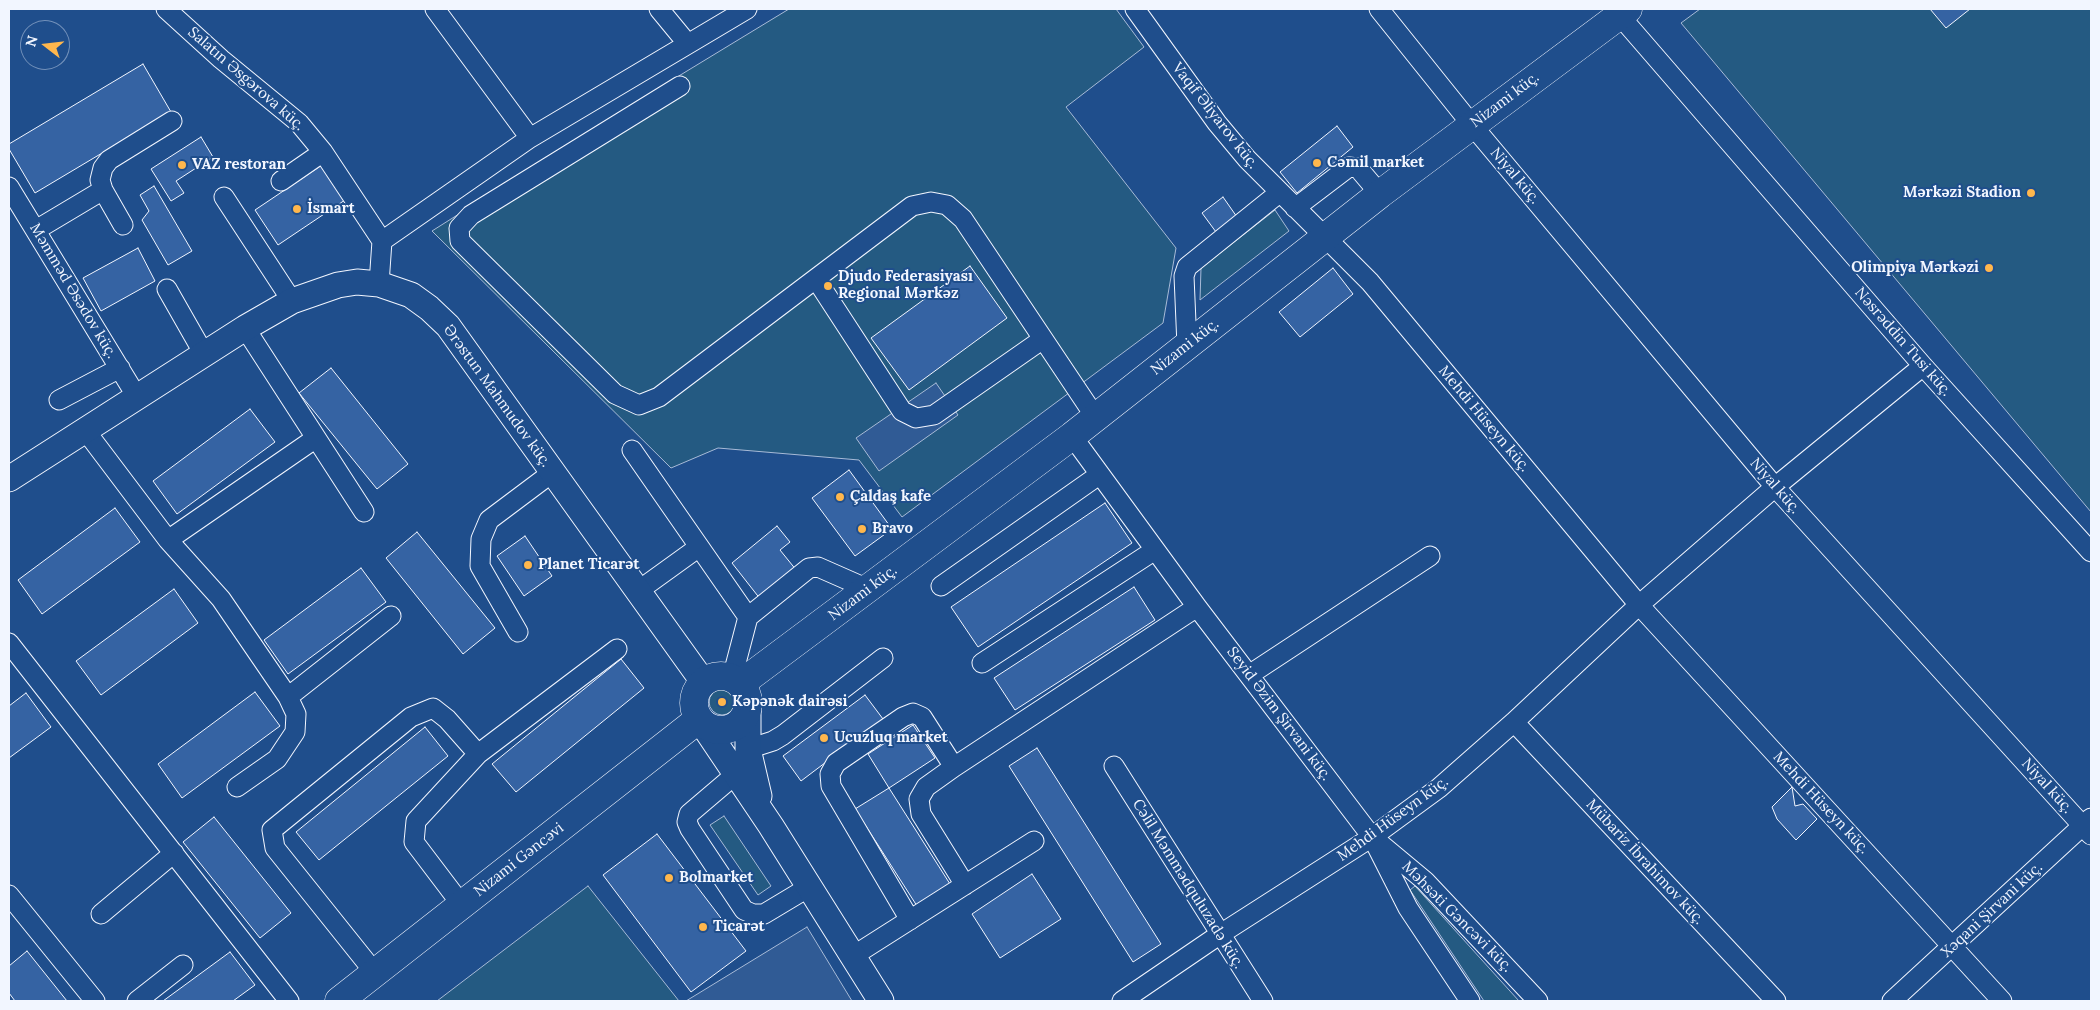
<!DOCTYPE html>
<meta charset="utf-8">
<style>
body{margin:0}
#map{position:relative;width:2100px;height:1010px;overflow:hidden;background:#1f4e8c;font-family:Lora,serif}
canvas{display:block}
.frame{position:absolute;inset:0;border:10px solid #f2f6ff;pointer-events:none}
.north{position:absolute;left:20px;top:20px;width:50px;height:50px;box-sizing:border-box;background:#1f4e8c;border:1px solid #7391ba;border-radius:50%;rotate:286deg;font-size:14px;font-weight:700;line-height:20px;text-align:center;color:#f2f6ff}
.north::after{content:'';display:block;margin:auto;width:18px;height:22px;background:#ffb74d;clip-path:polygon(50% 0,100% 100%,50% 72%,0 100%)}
</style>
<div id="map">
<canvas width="2100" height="1010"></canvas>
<div class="frame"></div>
<div class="north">N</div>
</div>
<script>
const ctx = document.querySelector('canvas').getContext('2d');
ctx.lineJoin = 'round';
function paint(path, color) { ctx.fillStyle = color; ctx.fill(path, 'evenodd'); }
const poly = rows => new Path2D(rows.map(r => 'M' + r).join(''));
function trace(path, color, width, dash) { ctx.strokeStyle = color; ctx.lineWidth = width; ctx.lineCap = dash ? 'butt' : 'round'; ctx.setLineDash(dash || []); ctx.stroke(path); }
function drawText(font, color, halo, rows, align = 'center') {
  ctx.font = font + ' Lora,serif'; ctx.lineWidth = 4; ctx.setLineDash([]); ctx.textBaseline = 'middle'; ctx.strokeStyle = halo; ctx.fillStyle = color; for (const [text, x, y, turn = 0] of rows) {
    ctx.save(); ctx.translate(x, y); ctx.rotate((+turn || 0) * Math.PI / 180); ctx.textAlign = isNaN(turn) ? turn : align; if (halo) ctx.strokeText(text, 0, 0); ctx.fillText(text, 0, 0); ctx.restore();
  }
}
const green = poly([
 [789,9,1116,9,1144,47,1066,107,1176,248,1163,323,902,517,859,460,718,448,671,468,432,231,636,102,789,9],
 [1700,9,2091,9,2091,512,1681,23,1700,9],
 [1275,210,1289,231,1200,300,1201,268,1275,210],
 '709 702a13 13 0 1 1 26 0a13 13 0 1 1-26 0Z',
 [724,816,771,886,758,895,710,825,724,816],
 [588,886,679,1001,437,1001,588,886],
 [1415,886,1433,906,1519,1001,1484,1001,1410,890,1415,886]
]);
const parking = poly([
 [936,383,958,415,879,471,856,438,936,383],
 [807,927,852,1001,686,1001,807,927]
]);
const building = poly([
 [1930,9,1970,9,1946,28,1930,9],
 [143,64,171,112,35,193,9,149,9,144,143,64],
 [1337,126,1353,147,1297,193,1280,172,1337,126],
 [201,137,213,157,176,181,184,193,171,201,151,169,201,137],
 [322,165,345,200,278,245,255,210,322,165],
 [154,186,192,251,168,265,142,220,149,211,140,195,154,186],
 [1223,197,1237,217,1216,232,1202,213,1223,197],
 [138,248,155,281,101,311,83,278,138,248],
 [970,266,1007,318,909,390,871,338,970,266],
 [1333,268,1353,294,1300,337,1279,312,1333,268],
 [331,368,408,464,377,489,299,393,331,368],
 [250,409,275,442,177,514,153,481,250,409],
 [849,470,892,529,855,556,812,498,849,470],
 [1105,503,1132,543,978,647,951,607,1105,503],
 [115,508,140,542,42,614,18,580,115,508],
 [777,526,790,542,780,550,797,571,761,600,732,563,777,526],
 [417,532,495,628,463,654,386,558,417,532],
 [525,536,552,576,524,596,497,556,525,536],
 [361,568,386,602,288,674,264,640,361,568],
 [1134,587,1155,620,1015,710,994,678,1134,587],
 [174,589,198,623,101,695,76,661,174,589],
 [621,659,644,688,516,792,492,764,621,659],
 [255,692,280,726,182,798,158,764,255,692],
 [26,693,51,727,9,758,9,706,26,693],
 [865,695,883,719,801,781,783,756,865,695],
 [913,725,935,758,889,788,868,754,913,725],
 [425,727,448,756,319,860,296,832,425,727],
 [1037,748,1161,944,1133,962,1009,766,1037,748],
 [1792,787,1795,806,1803,804,1817,819,1796,840,1777,819,1772,807,1792,787],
 [889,788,950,884,917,906,855,809,889,788],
 [214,817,291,913,260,938,183,842,214,817],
 [657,834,746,951,691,992,603,875,657,834],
 [1032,874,1061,919,1000,958,972,914,1032,874],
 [27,951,67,1001,15,1001,9,993,9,966,27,951],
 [230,952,255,985,233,1001,163,1001,230,952]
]);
const minor = poly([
 [166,9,221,59,299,123,323,152,382,241,379,284],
 [435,9,530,138],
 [659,9,687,43],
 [1135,9,1217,123,1247,159,1370,282,1639,605,2002,1001],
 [1379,9,1472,125,1775,487,2091,835],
 [1614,9,1923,366,2091,552],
 [680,86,471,215,459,228,460,241,615,394,639,405,659,397,912,206,931,202,947,205,963,219,1096,418],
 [281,181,323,152],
 [9,187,137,397],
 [224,197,292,301],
 [1295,208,1349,167,1358,168,1380,194],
 [123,225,103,190,100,180,103,168,109,160,172,121],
 [36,230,103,190],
 [382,241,530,138,747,9],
 [816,279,902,411,916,418,934,415,1043,339],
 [167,289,204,354],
 [245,328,364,512],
 [1187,346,1184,276,1187,267,1279,193],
 [59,400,120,368],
 [85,430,168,540,221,599,288,697,296,714,295,732,277,759,237,787],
 [1072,436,1197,607,1372,837,1408,908,1470,1001],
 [632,450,748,617],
 [168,540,316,438],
 [941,586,1099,475],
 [638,591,699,547],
 [518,632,480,566,481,539,489,520,553,472],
 [9,643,289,1001],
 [982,663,1155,550],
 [1249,675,1430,556],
 [732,678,748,617,809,568,818,567,868,589],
 [288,697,391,616],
 [1514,722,1776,1001],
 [748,749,773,741,783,735,883,658],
 [1114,766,1263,1001],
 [954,767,1197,607],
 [736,774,689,814,687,822,690,829,744,910,753,914,764,914,809,887],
 [1377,841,1425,881,1538,1001],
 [9,895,95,1001],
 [461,904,414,842,416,821,478,754,617,649],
 [101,914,174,853],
 [910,920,831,786,830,774,836,763,903,717,913,713,922,717,954,767,926,787,919,799,921,814,965,885],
 [853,956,1034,841],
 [375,973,275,848,272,830,411,717,433,708,447,719,478,754],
 [137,1001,183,965],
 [1122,1001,1219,935,1372,837,1439,788,1514,722,1639,605,1775,487,1923,366],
 [1892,1001,2091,818]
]);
const major = poly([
 [9,479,245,328,292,301,338,285,357,282,379,284,411,295,429,308,448,326,704,683],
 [748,702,748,749,759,796],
 [699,719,771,826,881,1001]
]);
const highway = poly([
 '694 703a27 27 0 1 1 54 0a27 27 0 1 1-54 0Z',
 [740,684,1072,436,1380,194,1628,9],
 [339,1001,699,719]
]);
const markers = [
 [1317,163,5,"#ffb74d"],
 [182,165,5,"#ffb74d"],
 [2031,193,5,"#ffb74d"],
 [297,209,5,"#ffb74d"],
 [1989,268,5,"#ffb74d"],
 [828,286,5,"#ffb74d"],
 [840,497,5,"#ffb74d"],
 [862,529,5,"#ffb74d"],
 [528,565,5,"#ffb74d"],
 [722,702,5,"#ffb74d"],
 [824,738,5,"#ffb74d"],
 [669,878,5,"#ffb74d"],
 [703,927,5,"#ffb74d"]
];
const streetNames = [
 ["Salatın Əsgərova küç.",246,79,41],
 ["Nizami küç.",1505,100,-37],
 ["Vaqif Əliyarov küç.",1215,116,52],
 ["Niyal küç.",1515,176,50],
 ["Məmməd Əsədov küç.",73,291,59],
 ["Nəsrəddin Tusi küç.",1903,342,49],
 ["Nizami küç.",1185,347,-38],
 ["Ərəstun Mahmudov küç.",497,396,54],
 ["Mehdi Hüseyn küç.",1484,419,50],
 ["Niyal küç.",1775,486,49],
 ["Nizami küç.",863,593,-37],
 ["Seyid Əzim Şirvani küç.",1279,714,53],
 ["Niyal küç.",2047,786,48],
 ["Mehdi Hüseyn küç.",1821,803,47],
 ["Mehdi Hüseyn küç.",1393,819,-36],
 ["Nizami Gəncəvi",519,860,-38],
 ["Mübariz İbrahimov küç.",1645,862,47],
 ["Cəlil Məmmədquluzadə küç.",1188,884,58],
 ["Xəqani Şirvani küç.",1992,910,-43],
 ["Məhsəti Gəncəvi küç.",1457,917,45]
];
const poiNames = [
 ["Cəmil market",1327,163],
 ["VAZ restoran",192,165],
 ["Mərkəzi Stadion",2021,193,"right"],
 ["İsmart",307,209],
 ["Olimpiya Mərkəzi",1979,268,"right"],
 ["Djudo Federasiyası",838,277],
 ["Regional Mərkəz",838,294],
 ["Çaldaş kafe",850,497],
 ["Bravo",872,529],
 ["Planet Ticarət",538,565],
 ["Kəpənək dairəsi",732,702],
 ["Ucuzluq market",834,738],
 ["Bolmarket",679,878],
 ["Ticarət",713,927]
];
paint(green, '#245a82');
trace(green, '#a8bbd7', 1);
paint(parking, '#305b95');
trace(parking, '#a8bbd7', 1);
paint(building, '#3563a3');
trace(building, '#f2f6ff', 1);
trace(minor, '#f2f6ff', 21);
trace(major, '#f2f6ff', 27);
trace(highway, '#f2f6ff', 29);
trace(minor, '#1f4e8c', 19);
trace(major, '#1f4e8c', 25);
trace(highway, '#1f4e8c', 28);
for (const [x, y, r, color] of markers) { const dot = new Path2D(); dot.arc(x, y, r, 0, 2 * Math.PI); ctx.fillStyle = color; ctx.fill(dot); trace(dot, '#1f4e8c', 2); }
drawText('15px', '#f2f6ff', '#1f4e8c', streetNames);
drawText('bold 15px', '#f2f6ff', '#1f4e8c', poiNames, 'left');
</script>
